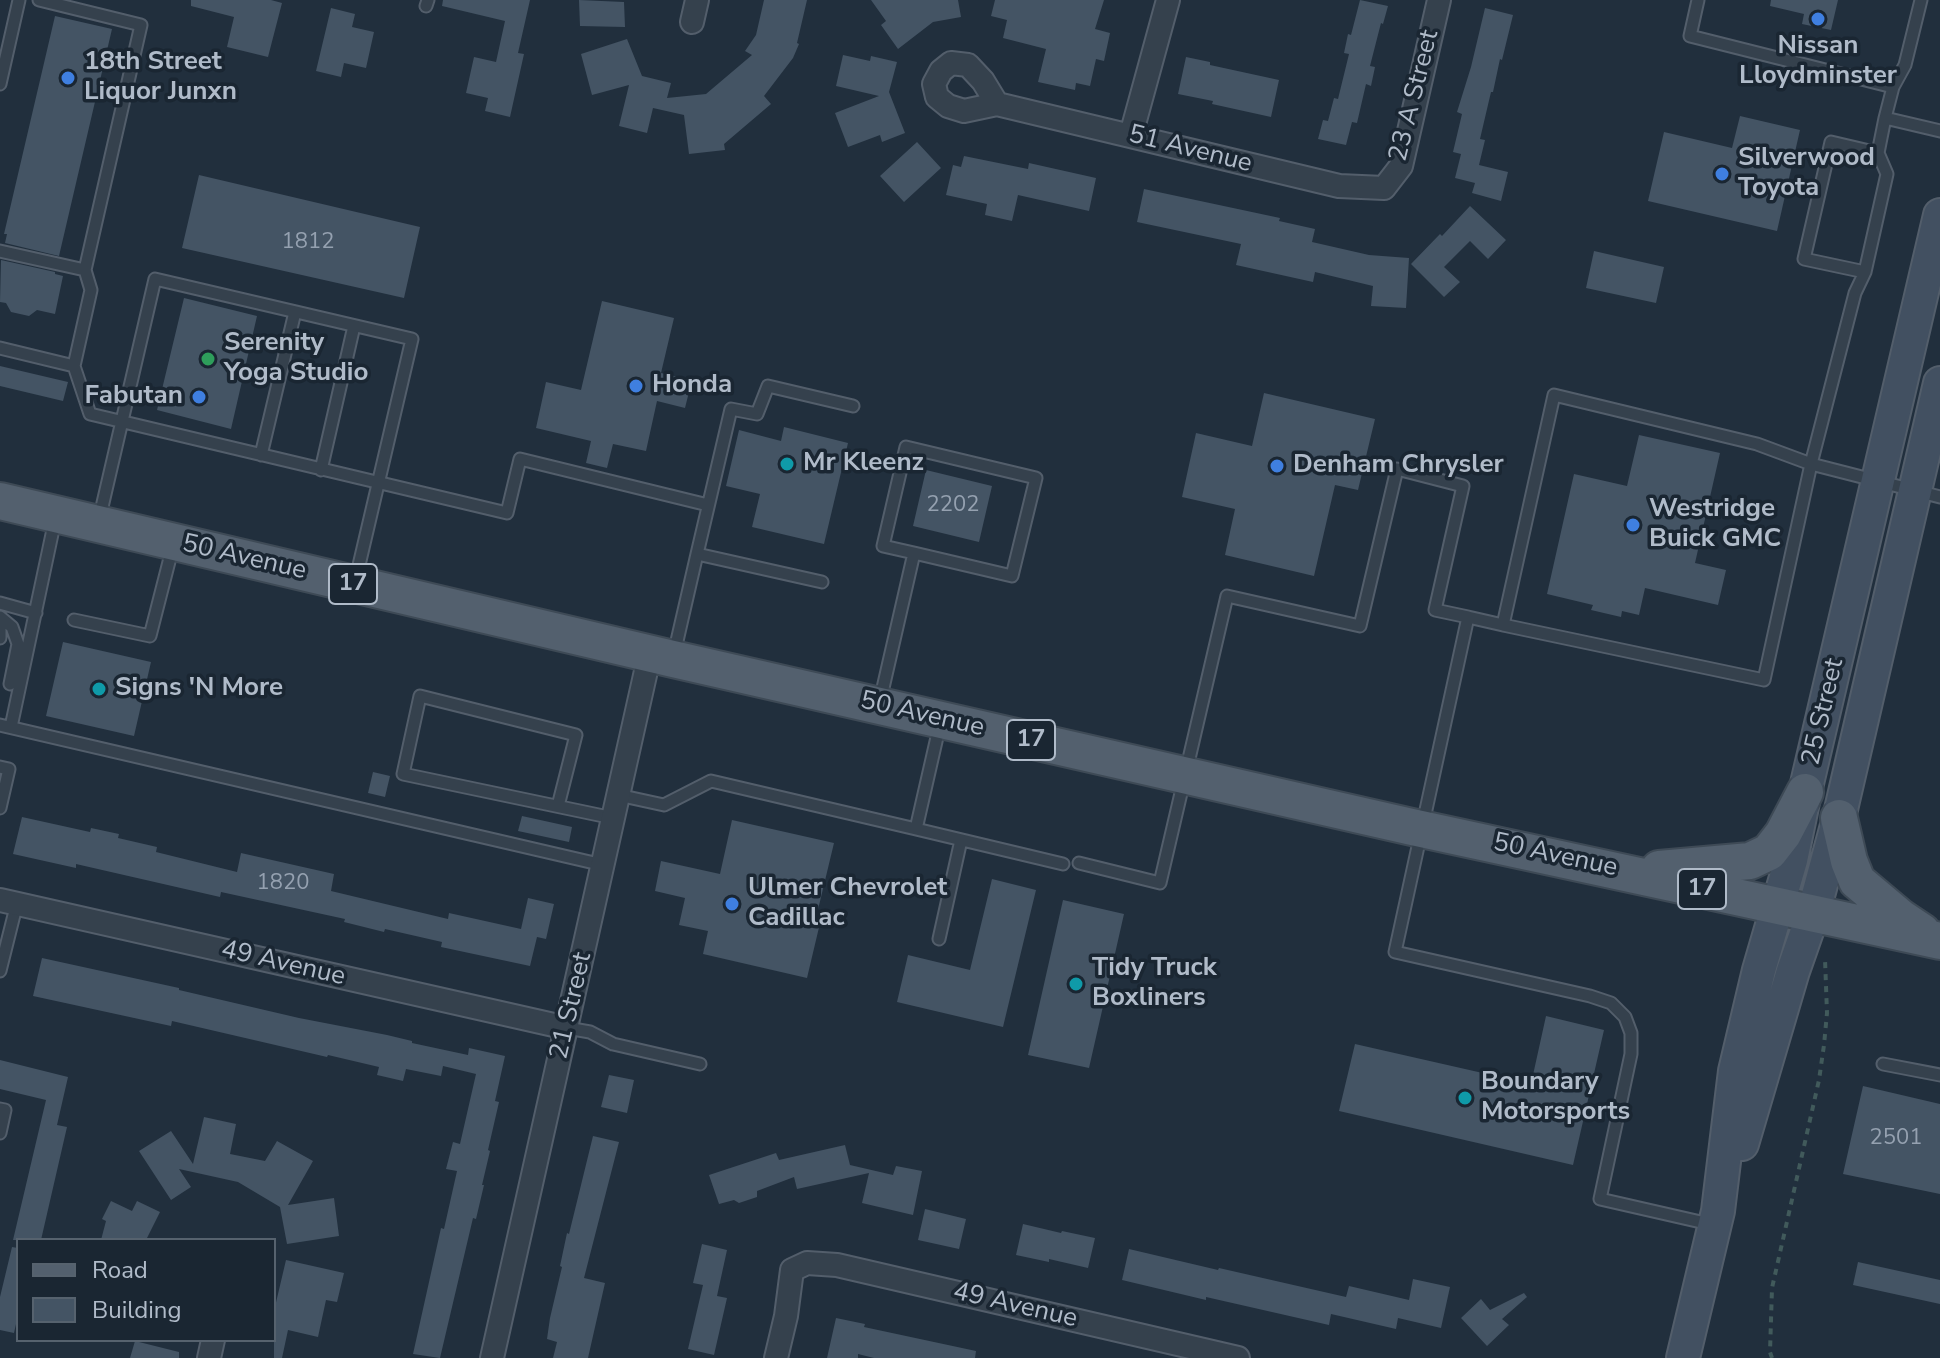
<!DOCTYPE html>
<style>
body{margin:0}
#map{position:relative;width:1940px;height:1358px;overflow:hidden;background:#212f3d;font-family:"Nunito Sans",sans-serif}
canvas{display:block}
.legend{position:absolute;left:16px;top:1238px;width:260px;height:104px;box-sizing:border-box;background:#1a2632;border:2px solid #56626e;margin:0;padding:10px 14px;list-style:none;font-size:24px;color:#b0bbc9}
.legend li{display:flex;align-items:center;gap:16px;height:40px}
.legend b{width:40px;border:2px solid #56626e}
</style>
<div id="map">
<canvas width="1940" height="1358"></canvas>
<ul class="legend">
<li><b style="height:10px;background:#53606e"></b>Road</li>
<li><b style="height:22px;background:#445464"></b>Building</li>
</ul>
</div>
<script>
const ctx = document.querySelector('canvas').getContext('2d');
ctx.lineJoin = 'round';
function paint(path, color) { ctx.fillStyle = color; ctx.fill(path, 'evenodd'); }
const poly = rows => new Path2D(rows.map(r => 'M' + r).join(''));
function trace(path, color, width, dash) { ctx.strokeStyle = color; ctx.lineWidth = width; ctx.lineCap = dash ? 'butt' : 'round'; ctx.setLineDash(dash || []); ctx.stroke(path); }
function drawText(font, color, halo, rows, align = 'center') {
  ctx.font = font + ' "Nunito Sans",sans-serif'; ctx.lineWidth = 7; ctx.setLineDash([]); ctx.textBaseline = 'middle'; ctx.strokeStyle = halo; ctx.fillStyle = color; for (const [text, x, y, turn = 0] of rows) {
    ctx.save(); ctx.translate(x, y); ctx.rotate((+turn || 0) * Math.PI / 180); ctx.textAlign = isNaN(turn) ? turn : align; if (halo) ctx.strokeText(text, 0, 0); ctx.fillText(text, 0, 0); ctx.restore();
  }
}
const building = poly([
 [191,0,271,0,282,3,268,57,227,47,234,17,191,6],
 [443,0,530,0,518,53,524,54,510,117,485,111,488,98,466,93,474,57,496,62,505,21,442,6],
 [579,0,624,2,625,27,580,26],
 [764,0,807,0,797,43,799,44,793,58,764,96,771,104,724,144,725,150,689,154,684,115,653,108,647,133,619,126,629,85,592,95,581,54,627,39,642,76,671,83,667,98,706,94,752,55,745,51,756,35],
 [871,0,958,0,961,17,933,22,898,49,881,25,886,21],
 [995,0,1104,0,1095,29,1110,33,1104,61,1096,59,1090,86,1076,83,1075,90,1038,82,1046,49,1003,38,1007,20,991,16],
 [1360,0,1388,6,1383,24,1381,23,1370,66,1375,67,1371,86,1366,84,1357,123,1352,122,1346,145,1318,139,1323,120,1328,121,1334,98,1338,99,1349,54,1344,53,1348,34,1351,35],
 [1771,0,1838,0,1831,30,1802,24,1804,14,1770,6],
 [331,8,355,14,352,27,374,32,366,68,344,63,341,77,316,71],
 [1485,8,1513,15,1502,60,1500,59,1493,92,1491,92,1480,139,1485,140,1479,165,1508,172,1501,201,1472,193,1475,183,1455,178,1461,154,1453,152,1462,114,1457,112,1471,67],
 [55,16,112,29,59,256,5,243,7,234,4,234],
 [843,55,870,61,871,56,897,62,889,92,905,133,882,142,880,135,848,147,835,113,879,96,836,86],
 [1186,57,1210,62,1210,65,1279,80,1271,117,1212,104,1213,101,1178,94],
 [1740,116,1800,130,1777,231,1648,201,1664,132,1732,148],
 [917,142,941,168,904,202,880,176],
 [964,156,1028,169,1029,163,1096,178,1089,211,1018,195,1012,221,985,215,987,204,946,195,953,165,961,167],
 [199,175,420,227,404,298,182,248],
 [1144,189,1280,218,1279,221,1315,229,1312,242,1369,255,1409,258,1406,308,1371,306,1373,286,1315,272,1313,282,1236,265,1241,244,1137,222],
 [1470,206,1506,240,1488,259,1470,241,1444,267,1460,282,1444,297,1411,264,1440,234,1442,236],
 [1594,251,1664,267,1656,303,1586,288],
 [1,260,55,272,55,274,63,276,55,314,37,310,29,316,11,312,6,303,0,302],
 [184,298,257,316,231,429,157,410],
 [602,301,674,318,661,373,692,380,685,408,657,401,646,451,613,444,607,468,586,463,591,441,536,428,546,382,581,390],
 [0,366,68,382,63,401,0,386],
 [1264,393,1375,419,1358,490,1335,485,1314,576,1225,555,1235,509,1182,497,1196,433,1252,446],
 [784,427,848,443,824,544,752,527,760,494,726,486,739,430,781,441],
 [1639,435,1720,453,1695,563,1726,570,1718,605,1645,588,1639,615,1622,611,1621,617,1591,610,1593,605,1547,594,1574,474,1627,486],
 [926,470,992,486,979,542,913,526],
 [63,642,151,662,134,736,46,716],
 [373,772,390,776,385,797,368,793],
 [522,816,572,827,569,842,518,831],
 [22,817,90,832,91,828,119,834,118,838,157,847,156,852,237,872,241,853,334,874,331,891,448,919,449,913,521,929,528,898,554,904,546,939,537,937,530,966,441,947,442,942,385,929,384,932,344,922,345,919,221,892,220,897,76,864,76,868,13,854],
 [732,820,834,843,816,918,821,919,807,978,703,954,708,931,679,925,685,898,655,891,661,861,720,874],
 [992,879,1036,890,1003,1027,897,1002,908,955,970,970],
 [1063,900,1124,914,1089,1068,1028,1055],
 [42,958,179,988,179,990,299,1018,387,1035,412,1041,412,1043,468,1055,469,1048,505,1056,495,1101,499,1102,488,1150,490,1151,482,1185,484,1185,476,1219,473,1218,440,1358,413,1354,441,1228,444,1229,457,1171,446,1169,453,1142,460,1144,476,1074,443,1066,441,1076,406,1069,403,1081,377,1075,379,1067,328,1055,327,1057,172,1021,171,1026,33,996],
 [1546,1016,1604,1030,1573,1165,1339,1111,1355,1044,1531,1084],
 [0,1060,68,1077,57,1125,67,1127,41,1240,13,1240,46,1100,0,1089],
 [609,1075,634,1080,627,1113,601,1107],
 [1863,1086,1940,1104,1940,1194,1843,1174],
 [204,1117,236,1124,230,1154,265,1161,277,1141,313,1161,288,1205,334,1198,339,1236,287,1244,280,1207,238,1182,179,1169,191,1187,171,1200,139,1151,171,1131,193,1164],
 [593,1136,619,1142,584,1278,605,1283,588,1358,553,1358,557,1342,547,1339,550,1318,562,1267,560,1266,567,1233,569,1234],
 [845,1145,850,1165,893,1175,896,1166,922,1171,913,1215,862,1203,869,1173,797,1189,794,1177,757,1191,757,1197,739,1203,734,1200,719,1204,709,1175,776,1153,779,1160],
 [111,1201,132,1211,137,1201,160,1212,146,1240,101,1240,106,1221,102,1219],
 [925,1209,966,1219,959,1249,918,1240],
 [1023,1224,1061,1233,1062,1231,1095,1238,1088,1268,1049,1259,1049,1262,1016,1255],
 [702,1244,727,1250,717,1296,727,1298,714,1355,688,1349,703,1285,693,1283],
 [12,1247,18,1248,18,1315,14,1333,0,1330,0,1297],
 [1129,1249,1218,1270,1219,1268,1346,1297,1349,1286,1409,1300,1413,1279,1450,1287,1441,1328,1398,1318,1396,1329,1331,1314,1329,1325,1206,1297,1206,1300,1122,1280],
 [286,1260,344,1273,337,1302,326,1300,318,1337,288,1330,282,1358,274,1358,274,1311],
 [1858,1262,1940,1280,1940,1304,1853,1285],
 [1524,1293,1527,1297,1502,1319,1509,1325,1487,1346,1461,1318,1481,1299,1490,1310],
 [836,1318,865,1324,864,1327,976,1351,975,1358,874,1358,858,1354,858,1358,827,1358],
 [135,1341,179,1352,179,1358,130,1358]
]);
const path = poly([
 [1772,1358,1770,1352,1772,1288,1819,1080,1824,1045,1827,1013,1825,959]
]);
const lane = poly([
 [39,0,141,25,85,270,91,290,74,366,90,414,507,513,520,459,708,505],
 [1698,0,1690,36,1893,87],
 [426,6,428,0],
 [0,84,19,0],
 [1885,118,1893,87,1905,65,1921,0],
 [0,251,85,270],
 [1865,272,1804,259,1831,142,1878,153],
 [0,348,74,366],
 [261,455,295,312],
 [321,470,354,326],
 [99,520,155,279,412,339,356,578],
 [697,554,731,409,757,414,768,386,853,406],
 [0,603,36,613],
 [0,617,12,627,18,644,10,684],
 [0,620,0,638],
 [74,620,150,636,173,546],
 [1503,625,1764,680,1811,464,1855,293,1865,272,1887,174,1878,153,1885,118,1940,131],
 [674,654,697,554,822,582],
 [880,701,914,553,1012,576,1036,478,906,447,883,546,914,553],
 [940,724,916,829,1063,864],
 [0,725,603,865],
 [11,727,55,520],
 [0,767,9,769,0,808],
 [618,795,664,805,711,781,916,829],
 [558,806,576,735,420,696,403,774,613,818],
 [1079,863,1160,883,1227,596,1360,626,1397,469,1463,486,1435,610,1468,617],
 [939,939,961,840],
 [0,971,17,903],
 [567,1028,590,1032,613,1044,700,1064],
 [1883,1064,1940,1075],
 [0,1109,5,1110,0,1133],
 [1714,1225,1600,1199,1631,1054,1631,1033,1625,1017,1611,1003,1590,996,1395,952,1468,617,1503,625,1554,395,1757,444,1811,464,1940,497]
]);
const street = poly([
 [692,22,697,0],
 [997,104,983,81,968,65,951,63,941,71,934,84,937,97,948,106,964,111,997,104,1339,186,1384,188,1401,166,1439,0],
 [1131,135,1168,0],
 [0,900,567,1028],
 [209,1358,213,1340],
 [492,1358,650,653],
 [776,1358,786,1316,792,1270,807,1263,837,1265,1238,1358]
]);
const secondary = poly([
 [1742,1144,1793,971,1813,914,1839,818,1940,383],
 [1683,1358,1718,1211,1735,1071,1759,970,1791,860,1805,792,1940,215]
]);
const primary = poly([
 [0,501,673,659,1412,827,1940,941],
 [1839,818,1849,861,1857,881,1901,918,1922,932],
 [1659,869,1750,861,1769,852,1783,834,1805,792]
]);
const markers = [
 [1818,19,8,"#3f7fe0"],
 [68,78,8,"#3f7fe0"],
 [1722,174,8,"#3f7fe0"],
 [208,359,8,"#2e9e5b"],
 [636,386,8,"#3f7fe0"],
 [199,397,8,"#3f7fe0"],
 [787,464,8,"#0f9aa8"],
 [1277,466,8,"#3f7fe0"],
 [1633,525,8,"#3f7fe0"],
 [99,689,8,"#0f9aa8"],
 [732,904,8,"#3f7fe0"],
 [1076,984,8,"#0f9aa8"],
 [1465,1098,8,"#0f9aa8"]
];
const numberNames = [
 ["1812",308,243],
 ["2202",953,506],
 ["1820",283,884],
 ["2501",1896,1139]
];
const shields = [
 [353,584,48],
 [1031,740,48],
 [1702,889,48]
];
const shieldNames = [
 ["17",353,584],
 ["17",1031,740],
 ["17",1702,889]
];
const poiNames = [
 ["Nissan",1818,47,"center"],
 ["Lloydminster",1818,77,"center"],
 ["18th Street",84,63],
 ["Liquor Junxn",84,93],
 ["Silverwood",1738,159],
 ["Toyota",1738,189],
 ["Serenity",224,344],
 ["Yoga Studio",224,374],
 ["Honda",652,386],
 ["Fabutan",183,397,"right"],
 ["Mr Kleenz",803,464],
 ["Denham Chrysler",1293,466],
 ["Westridge",1649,510],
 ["Buick GMC",1649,540],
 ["Signs 'N More",115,689],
 ["Ulmer Chevrolet",748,889],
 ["Cadillac",748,919],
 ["Tidy Truck",1092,969],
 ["Boxliners",1092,999],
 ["Boundary",1481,1083],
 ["Motorsports",1481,1113]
];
const streetNames = [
 ["23 A Street",1415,96,-76],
 ["51 Avenue",1190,150,14],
 ["50 Avenue",244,558,13],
 ["25 Street",1824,712,-77],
 ["50 Avenue",922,715,13],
 ["50 Avenue",1555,856,12],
 ["49 Avenue",283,964,13],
 ["21 Street",572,1006,-77],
 ["49 Avenue",1015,1306,13]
];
paint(building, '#445464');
trace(lane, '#535e6b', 15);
trace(street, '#535e6b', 26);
trace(secondary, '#535e6b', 36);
trace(primary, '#3e4a56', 40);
trace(path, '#415a5b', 4, [6, 6]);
trace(lane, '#35414d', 11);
trace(street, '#35414d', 22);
trace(secondary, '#425061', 32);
trace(primary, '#53606e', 36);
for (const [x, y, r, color] of markers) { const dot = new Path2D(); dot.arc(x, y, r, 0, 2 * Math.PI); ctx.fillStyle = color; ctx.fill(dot); trace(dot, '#1a2632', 3); }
drawText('22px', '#95a1b0', null, numberNames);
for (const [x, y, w] of shields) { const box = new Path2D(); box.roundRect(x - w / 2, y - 20, w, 40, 6); ctx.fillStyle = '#1a2632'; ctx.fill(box); trace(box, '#b0bbc9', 2); }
drawText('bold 24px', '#b0bbc9', null, shieldNames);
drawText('bold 26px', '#b0bbc9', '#1a2632', poiNames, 'left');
drawText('26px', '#b0bbc9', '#1a2632', streetNames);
</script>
